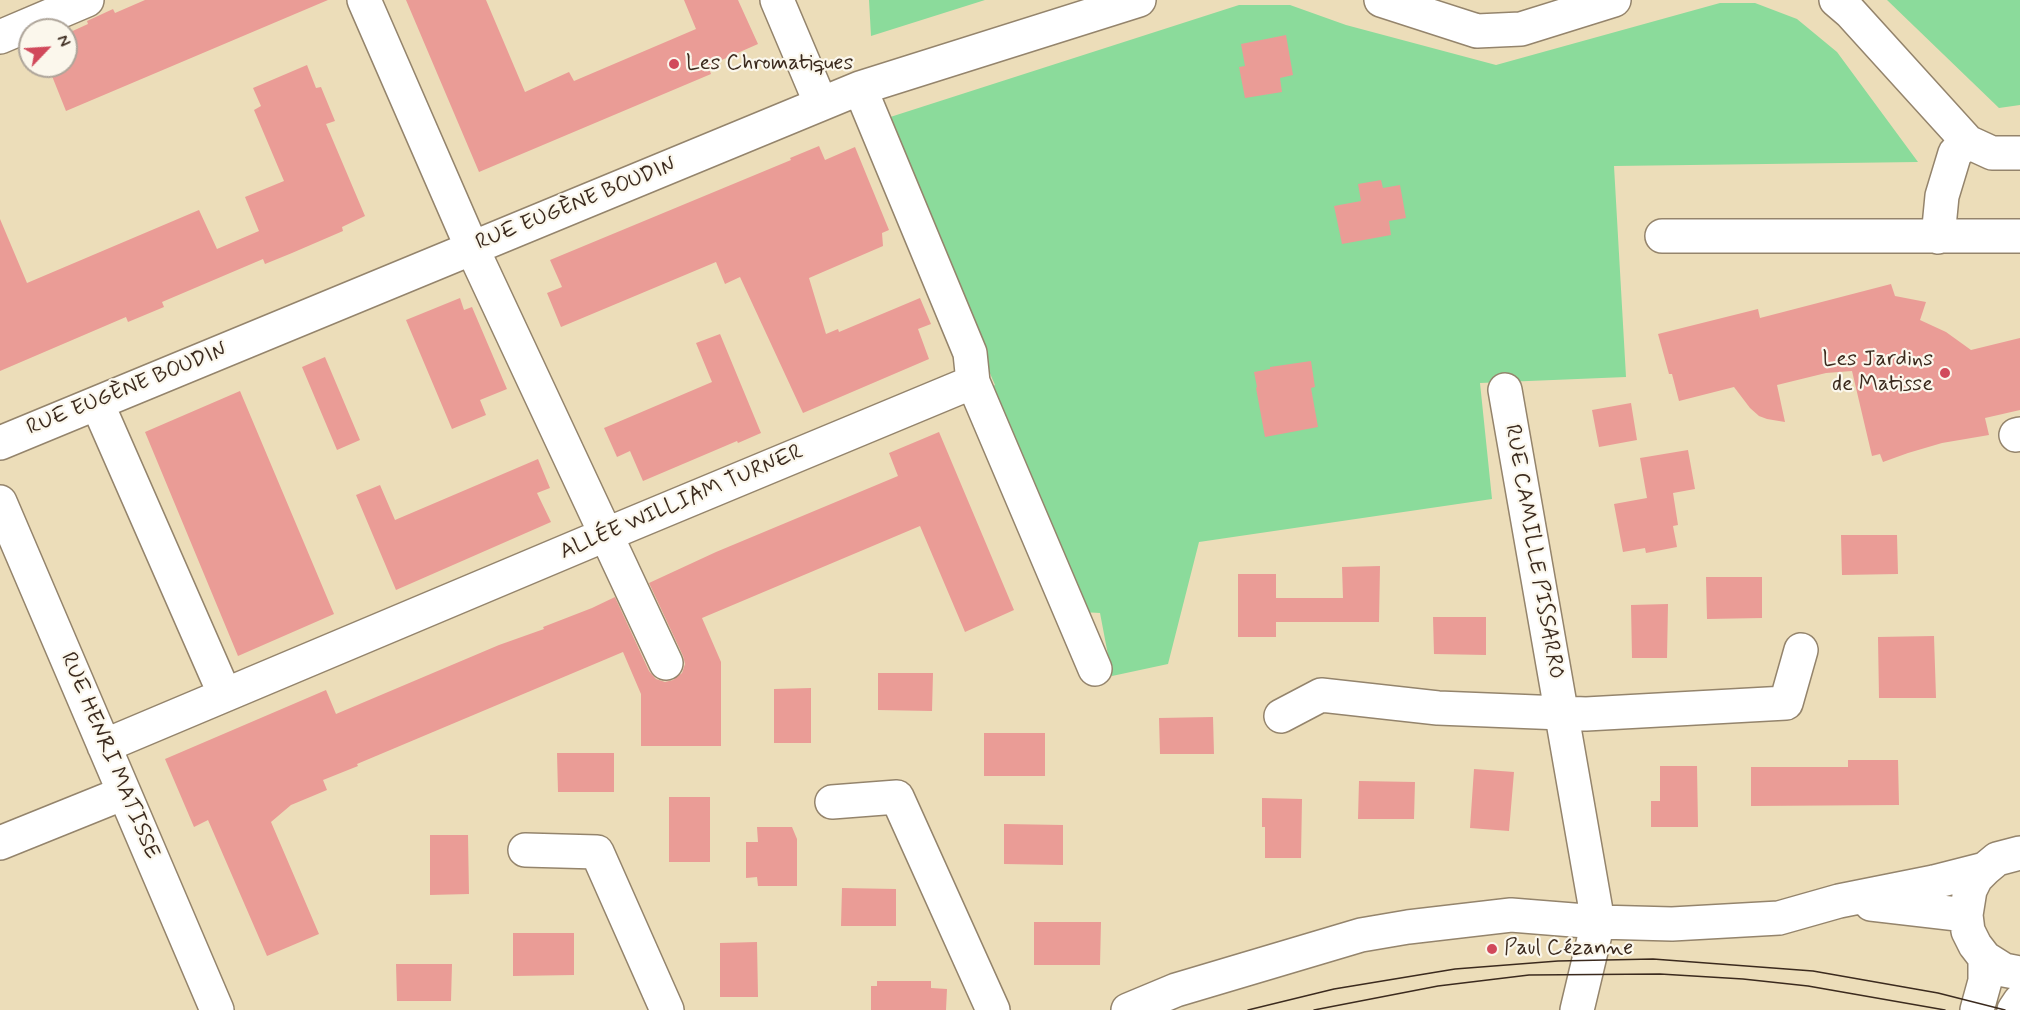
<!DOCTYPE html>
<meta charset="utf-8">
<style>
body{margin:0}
#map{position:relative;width:2020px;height:1010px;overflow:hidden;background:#ecddb9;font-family:Mynerve,sans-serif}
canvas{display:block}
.north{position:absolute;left:18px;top:18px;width:60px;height:60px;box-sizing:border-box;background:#fbf7ec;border:2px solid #aea59a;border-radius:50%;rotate:65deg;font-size:16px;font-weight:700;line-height:24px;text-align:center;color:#3b2a1e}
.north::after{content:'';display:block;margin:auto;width:21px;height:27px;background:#d1495b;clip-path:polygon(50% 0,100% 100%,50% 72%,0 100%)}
</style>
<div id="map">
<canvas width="2020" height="1010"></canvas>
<div class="north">N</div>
</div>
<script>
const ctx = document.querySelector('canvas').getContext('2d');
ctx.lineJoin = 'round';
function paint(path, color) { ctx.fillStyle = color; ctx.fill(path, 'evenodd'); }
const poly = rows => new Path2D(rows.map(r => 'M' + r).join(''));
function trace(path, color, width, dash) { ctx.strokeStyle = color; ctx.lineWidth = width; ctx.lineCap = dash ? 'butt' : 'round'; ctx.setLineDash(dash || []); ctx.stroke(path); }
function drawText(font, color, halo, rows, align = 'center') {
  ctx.font = font + ' Mynerve,sans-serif'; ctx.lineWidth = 4.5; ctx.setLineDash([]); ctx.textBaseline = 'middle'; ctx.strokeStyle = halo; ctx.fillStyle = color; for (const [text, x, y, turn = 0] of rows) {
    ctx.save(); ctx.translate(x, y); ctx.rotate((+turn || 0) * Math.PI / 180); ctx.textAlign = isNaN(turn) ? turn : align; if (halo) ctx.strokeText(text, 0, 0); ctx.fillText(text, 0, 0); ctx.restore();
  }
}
const green = poly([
 [869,0,985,0,871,36],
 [1887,0,2020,0,2020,105,1999,108],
 [1720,3,1755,3,1797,19,1837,52,1918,162,1614,166,1626,377,1480,383,1492,499,1199,542,1168,664,1112,676,1100,613,1082,612,987,389,995,385,881,120,1239,5,1290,5,1346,25,1496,65]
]);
const building = poly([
 [145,0,328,0,66,111,48,66,66,66,66,34,88,24,87,21,113,9,115,13],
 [406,0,486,0,525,92,569,72,574,81,696,29,684,0,738,0,758,44,708,66,711,74,479,172],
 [1286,35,1293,75,1280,78,1282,92,1245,98,1239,67,1245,66,1241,44],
 [307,65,316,88,321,87,335,121,326,124,365,216,342,227,343,231,292,253,265,264,263,259,162,302,164,307,128,322,126,317,0,371,0,219,27,283,199,210,217,249,259,231,245,197,284,181,254,110,261,106,253,88],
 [819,146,825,160,855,147,889,230,882,233,883,246,809,278,826,334,838,329,839,332,920,298,931,324,918,329,929,359,803,413,740,277,725,284,716,262,561,327,547,293,562,287,550,260,791,160,790,158],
 [1381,180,1383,188,1400,185,1406,218,1389,221,1391,235,1342,244,1334,206,1361,201,1358,184],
 [1891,284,1895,296,1926,302,1920,320,1946,332,1971,350,2020,338,2020,410,1985,418,1989,435,1942,443,1908,453,1883,462,1880,454,1872,456,1852,371,1826,373,1777,385,1785,422,1767,419,1759,416,1750,408,1734,387,1679,401,1672,374,1669,374,1658,334,1758,309,1760,318],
 [460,298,464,310,472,307,507,389,480,400,486,415,452,429,406,320],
 [720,334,761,433,738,443,737,441,643,481,630,451,617,457,604,428,712,382,696,343],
 [325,357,360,440,337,450,302,367],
 [1311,361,1315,387,1311,388,1318,427,1265,437,1256,388,1257,387,1254,372,1270,369,1270,367],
 [240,391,334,614,238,656,145,432],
 [1631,403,1637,440,1599,447,1592,410],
 [939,432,1014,610,965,632,920,526,702,618,721,662,721,746,641,746,641,694,623,652,357,764,358,766,323,780,327,790,291,805,271,822,319,934,267,956,208,820,194,827,165,759,326,690,336,714,499,645,544,629,543,627,592,608,615,597,649,671,656,679,665,682,673,680,682,673,685,664,683,656,649,583,716,552,898,476,889,453],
 [1688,450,1695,489,1673,493,1678,525,1673,526,1677,547,1646,553,1645,548,1623,552,1614,504,1647,498,1640,458],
 [538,459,550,488,537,493,551,522,396,590,356,495,380,485,395,520],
 [1841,535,1897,535,1898,574,1842,575],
 [1380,566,1379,622,1276,622,1276,637,1238,637,1238,574,1276,574,1276,598,1343,598,1342,567],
 [1706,577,1762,577,1762,618,1707,619],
 [1668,604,1667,658,1632,658,1631,605],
 [1433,617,1486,617,1486,655,1434,654],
 [1934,636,1936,698,1879,698,1878,637],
 [878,673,933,673,932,711,878,710],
 [811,688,811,743,774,743,774,689],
 [1213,717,1214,754,1160,754,1159,718],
 [984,733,1045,733,1045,776,984,776],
 [557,753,614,753,614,792,558,792],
 [1848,760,1898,760,1899,805,1751,806,1751,767,1848,767],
 [1660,766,1697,766,1698,827,1651,827,1651,801,1660,801],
 [1474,769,1514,772,1509,831,1470,828],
 [1359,781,1415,782,1414,819,1358,819],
 [669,797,710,797,710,862,669,862],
 [1262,798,1302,799,1301,858,1265,858,1265,827,1262,827],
 [1004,824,1063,825,1063,865,1004,864],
 [757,827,792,827,797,839,797,886,758,886,757,877,746,878,746,842,758,842],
 [430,835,468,835,469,894,430,895],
 [842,888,896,889,896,926,841,926],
 [1034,922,1101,922,1100,965,1034,965],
 [513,933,574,933,574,975,513,976],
 [757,942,758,997,720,997,720,943],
 [396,964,452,964,451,1001,397,1001],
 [877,981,931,981,931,988,947,989,946,1010,871,1010,871,986,877,986]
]);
const minor = poly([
 [364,0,472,248,666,663],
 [777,0,821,104],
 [1381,0,1477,31,1521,29,1614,0],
 [1836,0,1850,12,1968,142,1992,153,2020,153],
 [0,37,87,0],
 [860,88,970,353,973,382],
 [1662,236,2020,236],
 [1938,237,1942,196,1955,153,1968,142],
 [1505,390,1598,922,1577,1010],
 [97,403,225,695],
 [2016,435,2020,434],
 [0,443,860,88,1139,0],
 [0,502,217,1010],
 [1281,716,1321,695,1438,708,1586,714,1786,703,1801,650],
 [104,746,605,535,973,382,1095,669],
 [832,802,897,797,993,1010],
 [0,843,124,793],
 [525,850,597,852,667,1010],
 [2020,853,1997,859,1985,869,1976,878,1970,890,1966,915,1968,931,1975,945,1985,958,2004,970,2020,973],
 [1871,904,1966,915],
 [1128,1010,1176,990,1361,935,1408,927,1511,915,1598,922,1672,924,1779,918,1839,901,1934,882,1985,869],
 [1977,1010,1985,981,1985,958],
 [2014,1010,2020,1001]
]);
const tram = poly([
 [1248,1010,1334,989,1455,969,1558,961,1653,959,1813,971,1938,993,2005,1010],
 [1314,1010,1438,986,1529,975,1660,974,1743,979,1808,986,1945,1010]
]);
const markers = [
 [674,64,6,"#d1495b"],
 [1945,373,6,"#d1495b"],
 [1492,949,6,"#d1495b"]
];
const poiNames = [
 ["Les Chromatiques",686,64],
 ["Les Jardins",1933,360,"right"],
 ["de Matisse",1933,385,"right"],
 ["Paul Cézanne",1504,949]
];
const streetNames = [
 ["RUE EUGÈNE BOUDIN",576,205,-22],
 ["RUE EUGÈNE BOUDIN",127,390,-22],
 ["ALLÉE WILLIAM TURNER",682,503,-23],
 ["RUE CAMILLE PISSARRO",1533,552,80],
 ["RUE HENRI MATISSE",109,756,67]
];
paint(green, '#8bdb9b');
paint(building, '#ea9c96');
trace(minor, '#94846c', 36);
trace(minor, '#fff', 33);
trace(tram, '#3b2a1e', 1.5);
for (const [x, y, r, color] of markers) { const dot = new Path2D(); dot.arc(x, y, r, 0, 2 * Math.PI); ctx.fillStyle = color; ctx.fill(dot); trace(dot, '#fbf7ec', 2); }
drawText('22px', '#3b2a1e', '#fbf7ec', poiNames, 'left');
drawText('22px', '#3b2a1e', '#fbf7ec', streetNames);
</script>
